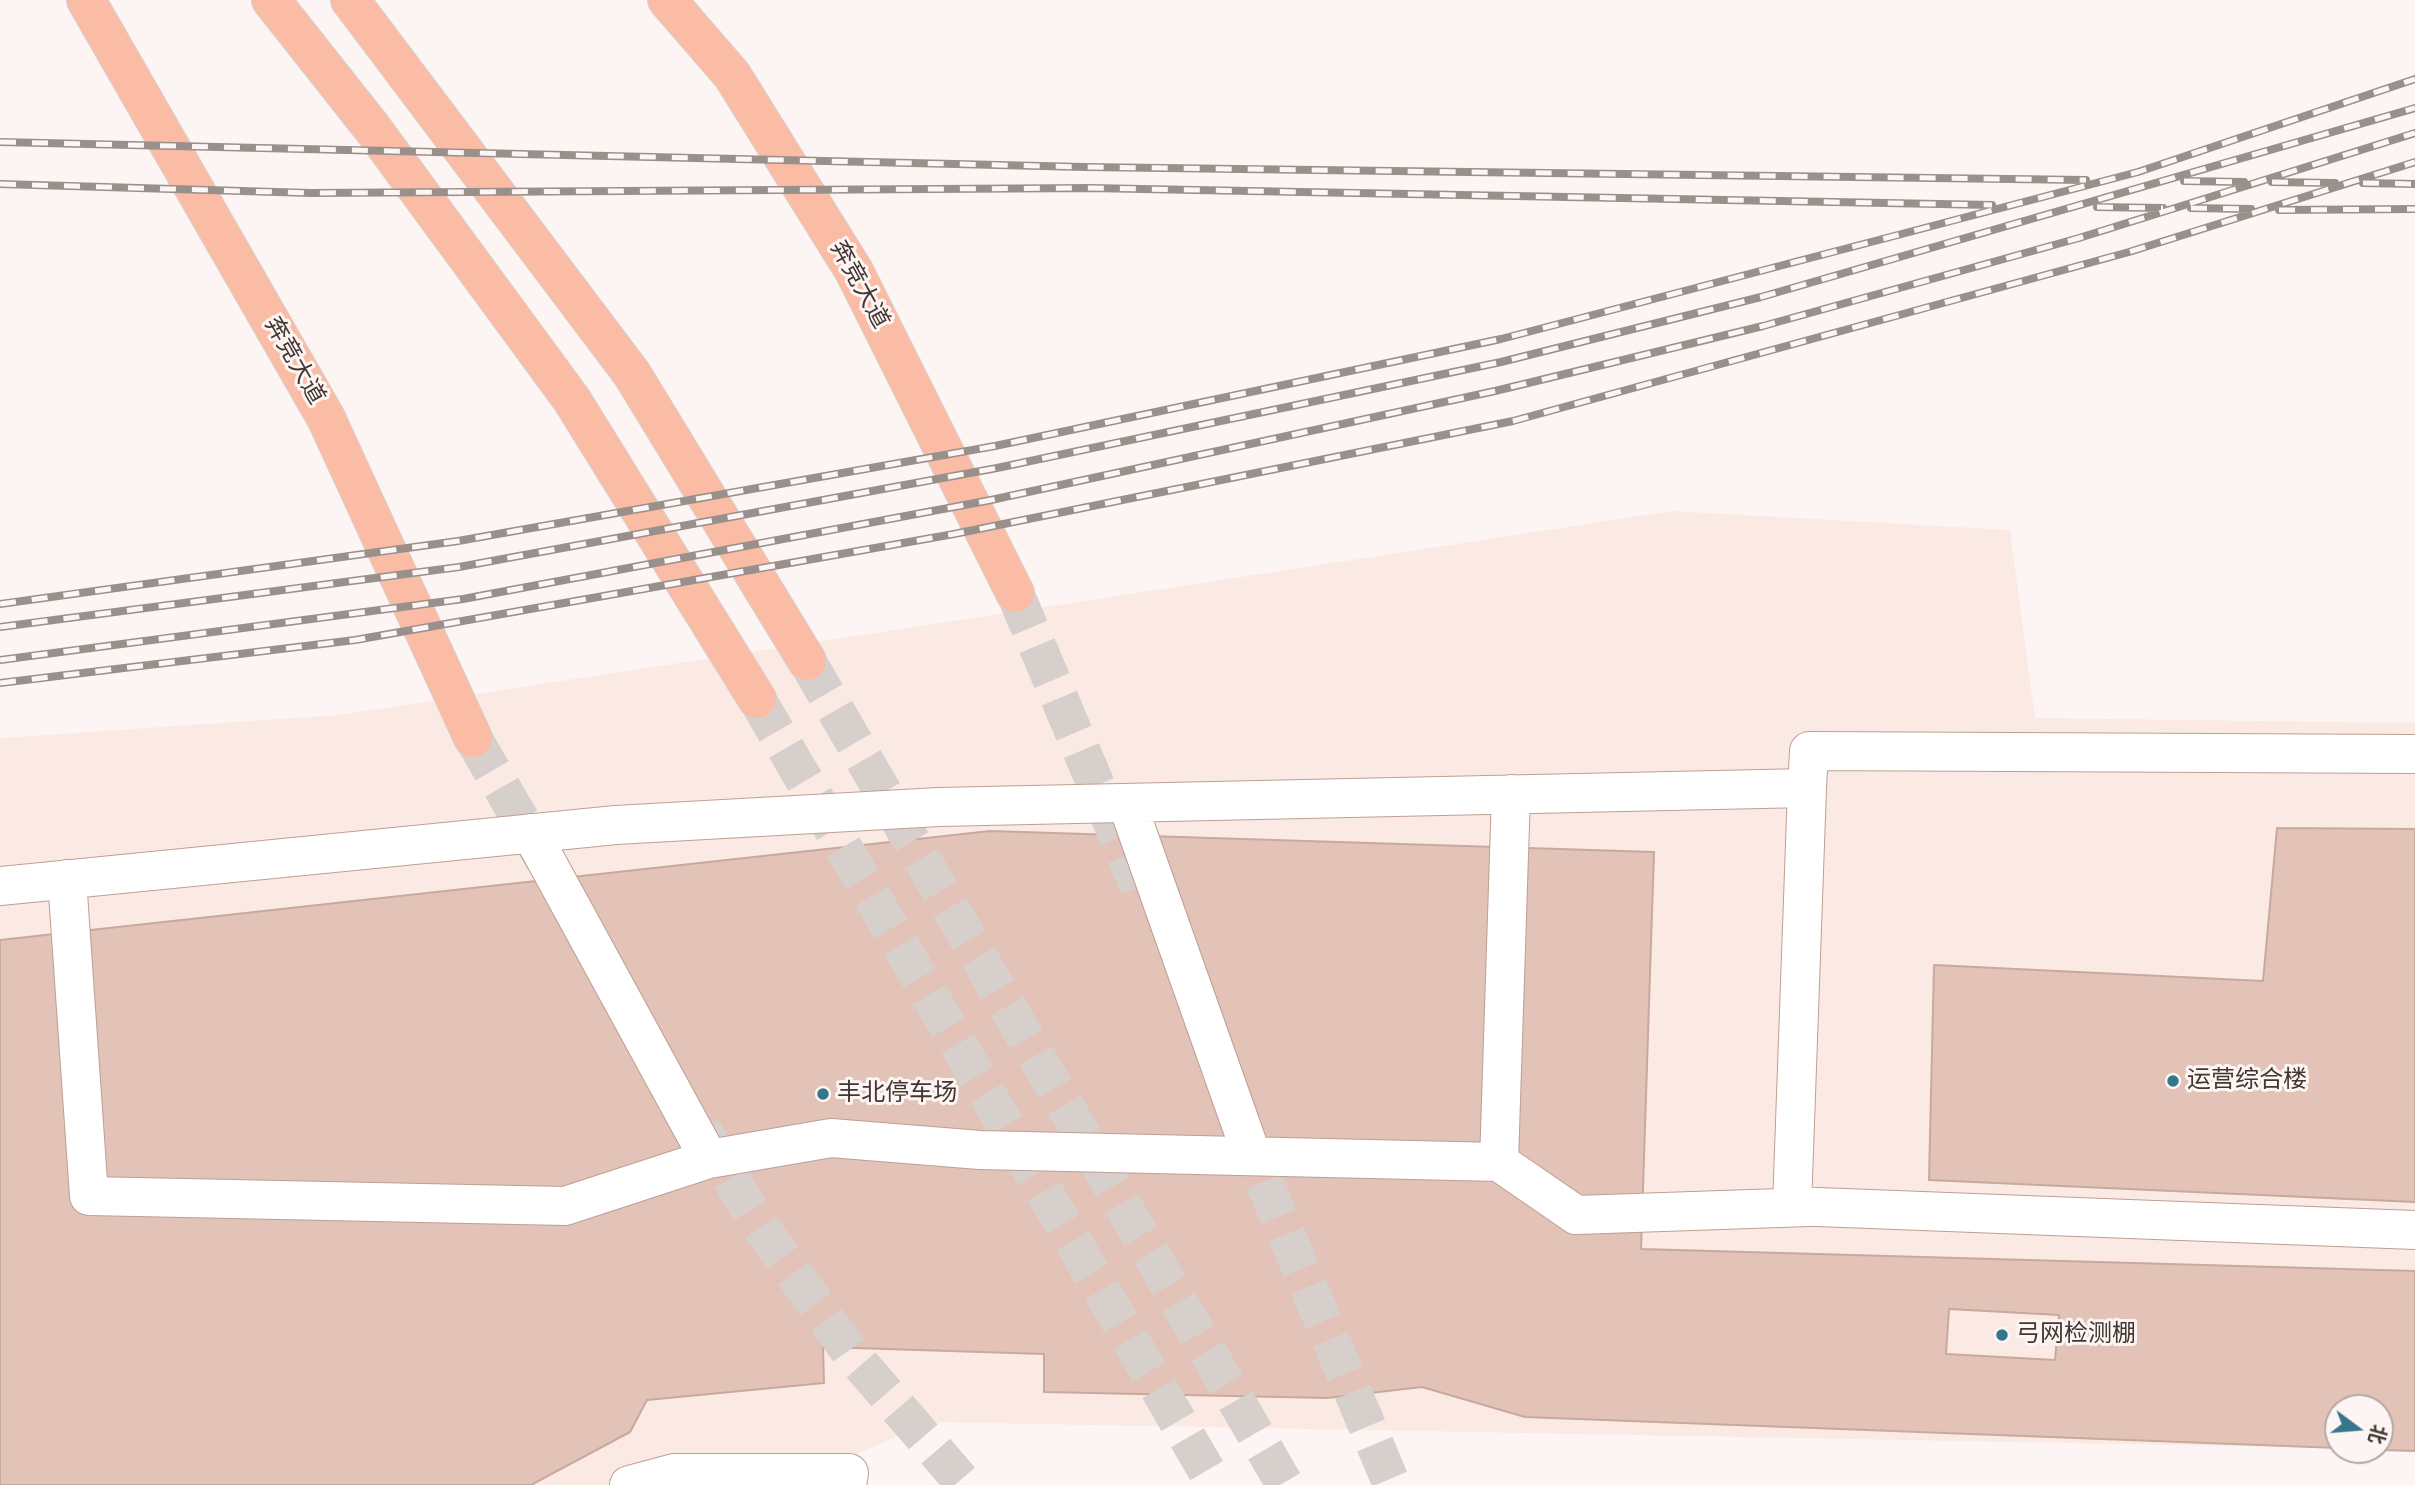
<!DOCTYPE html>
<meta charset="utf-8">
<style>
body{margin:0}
#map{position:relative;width:2415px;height:1485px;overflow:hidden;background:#fcf5f3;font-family:Signika,"Noto Sans SC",sans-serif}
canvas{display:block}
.north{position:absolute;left:2324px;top:1394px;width:70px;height:70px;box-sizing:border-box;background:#fcf5f3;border:2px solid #b2a9a5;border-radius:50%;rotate:106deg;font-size:19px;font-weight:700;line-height:28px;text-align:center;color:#423631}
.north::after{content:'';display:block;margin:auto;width:24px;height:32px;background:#36768a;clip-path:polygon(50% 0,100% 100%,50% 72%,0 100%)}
</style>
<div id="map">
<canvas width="2415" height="1485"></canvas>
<div class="north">北</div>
</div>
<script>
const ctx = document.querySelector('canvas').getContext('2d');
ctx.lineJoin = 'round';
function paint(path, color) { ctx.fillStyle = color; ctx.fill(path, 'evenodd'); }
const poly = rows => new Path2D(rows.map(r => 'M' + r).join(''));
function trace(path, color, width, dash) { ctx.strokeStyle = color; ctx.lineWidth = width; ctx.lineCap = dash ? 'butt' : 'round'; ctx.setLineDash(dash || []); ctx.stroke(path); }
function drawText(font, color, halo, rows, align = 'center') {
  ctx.font = font + ' Signika,"Noto Sans SC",sans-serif'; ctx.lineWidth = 6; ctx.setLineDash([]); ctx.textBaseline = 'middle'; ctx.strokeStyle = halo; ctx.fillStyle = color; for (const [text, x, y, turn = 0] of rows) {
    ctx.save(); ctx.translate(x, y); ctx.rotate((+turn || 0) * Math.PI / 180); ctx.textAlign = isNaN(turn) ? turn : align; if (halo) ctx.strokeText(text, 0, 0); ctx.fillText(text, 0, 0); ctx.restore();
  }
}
const built = poly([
 [1672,511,2010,530,2035,718,2415,723,2415,1449,2380,1408,2338,1408,2338,1448,929,1422,788,1485,0,1485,0,738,339,715]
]);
const building = poly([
 [2277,828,2415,829,2415,1202,1929,1180,1934,965,2263,981,2277,828],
 [990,831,1654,852,1641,1249,2415,1271,2415,1451,2380,1450,2380,1408,2338,1408,2338,1448,1525,1417,1422,1387,1327,1398,1044,1392,1044,1354,823,1347,824,1383,647,1400,630,1432,531,1485,0,1485,0,940,990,831],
 [1949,1309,2059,1315,2055,1360,1946,1354,1949,1309]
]);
const majorTunnel = poly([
 [1015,593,1139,887],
 [807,661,1285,1485],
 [757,699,1215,1485],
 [473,738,544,860],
 [702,1129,753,1216,849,1351,965,1485],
 [1242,1129,1392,1485]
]);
const minor = poly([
 [1807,788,1809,751,2415,754],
 [1127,803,1252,1156],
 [531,833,709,1159,831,1138,980,1150,1499,1162,1511,794],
 [67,879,89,1196,565,1206,709,1159],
 [0,886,616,825,939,807,1807,788,1792,1206,2415,1230],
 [1499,1162,1576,1215,1809,1207],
 [629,1485,674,1473,849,1473,847,1485]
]);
const major = poly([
 [86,0,326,418,473,738],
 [271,0,373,129,572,400,757,699],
 [350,0,632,374,807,661],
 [667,0,732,75,854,271,1015,593]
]);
const rail = poly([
 [0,142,1085,167,2086,180],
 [2184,181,2244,182],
 [2272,182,2335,183],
 [2363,183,2415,184],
 [0,184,311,193,1090,188,1992,205],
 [2097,207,2163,208],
 [2191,208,2251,209],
 [2279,210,2415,209],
 [0,604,458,541,995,446,1501,339,2138,172,2415,79],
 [0,627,459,567,997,468,1501,362,1761,297,2415,108],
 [0,660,463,599,991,500,1495,391,1763,326,2079,238,2415,133],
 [0,683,355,640,954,534,1513,421,2129,252,2415,162]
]);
const markers = [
 [2173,1081,7,"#36768a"],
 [823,1094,7,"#36768a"],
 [2002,1335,7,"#36768a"]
];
const streetNames = [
 ["奔竞大道",859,285,61],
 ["奔竞大道",294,361,60]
];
const poiNames = [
 ["运营综合楼",2187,1081],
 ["丰北停车场",837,1094],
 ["弓网检测棚",2016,1335]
];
paint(built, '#fbeae4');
paint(building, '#e3c3b7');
trace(building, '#c8a99e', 2);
trace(majorTunnel, '#d7cfcc', 38, [38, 19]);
trace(minor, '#be9f94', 40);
trace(major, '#d5d3d2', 40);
trace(minor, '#fff', 38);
trace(major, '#fabca4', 38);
trace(rail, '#99908c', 8);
trace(rail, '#fcf5f3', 5, [16]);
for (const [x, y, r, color] of markers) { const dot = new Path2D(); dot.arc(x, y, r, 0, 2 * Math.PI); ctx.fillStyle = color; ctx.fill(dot); trace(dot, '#fcf5f3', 2.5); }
drawText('24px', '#423631', '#fcf5f3', streetNames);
drawText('24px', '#423631', '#fcf5f3', poiNames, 'left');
</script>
